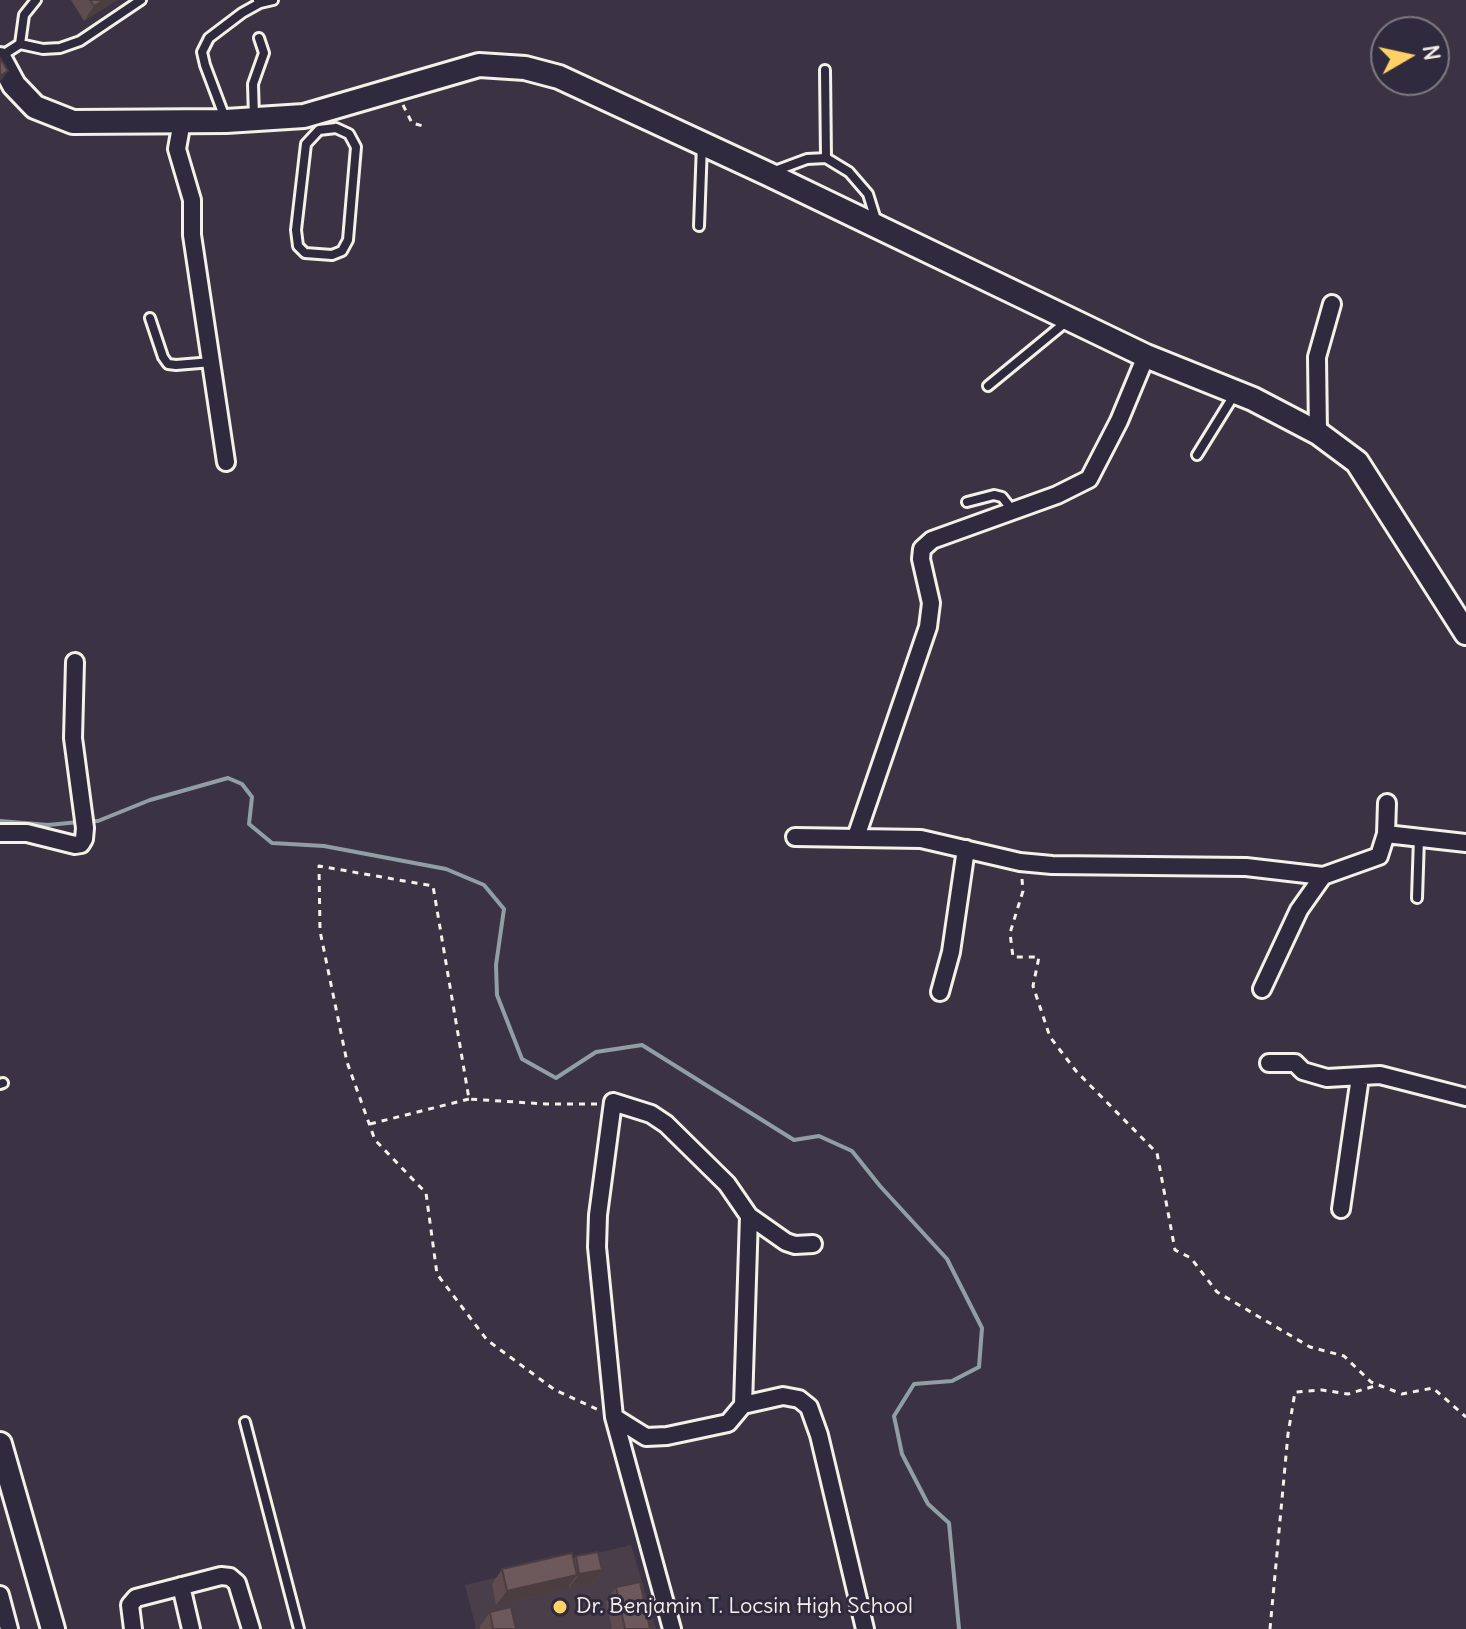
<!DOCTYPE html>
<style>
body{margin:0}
#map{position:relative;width:1466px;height:1629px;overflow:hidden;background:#3b3343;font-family:Delius,sans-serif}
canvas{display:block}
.north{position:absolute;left:1370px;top:16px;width:80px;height:80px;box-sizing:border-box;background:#2f2a3d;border:2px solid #7e7a81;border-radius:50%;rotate:81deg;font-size:22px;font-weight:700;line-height:32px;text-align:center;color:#f4f1e8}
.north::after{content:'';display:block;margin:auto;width:28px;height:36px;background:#ffd166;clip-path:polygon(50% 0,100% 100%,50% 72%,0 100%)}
</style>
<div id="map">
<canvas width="1466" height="1629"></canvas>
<div class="north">N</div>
</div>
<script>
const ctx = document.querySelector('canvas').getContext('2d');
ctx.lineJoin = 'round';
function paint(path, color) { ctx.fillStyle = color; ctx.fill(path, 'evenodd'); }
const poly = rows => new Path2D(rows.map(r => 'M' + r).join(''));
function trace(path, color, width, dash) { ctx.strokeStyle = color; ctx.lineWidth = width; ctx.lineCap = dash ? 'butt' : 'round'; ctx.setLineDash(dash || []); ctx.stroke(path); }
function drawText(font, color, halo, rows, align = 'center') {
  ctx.font = font + ' Delius,sans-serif'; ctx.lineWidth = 6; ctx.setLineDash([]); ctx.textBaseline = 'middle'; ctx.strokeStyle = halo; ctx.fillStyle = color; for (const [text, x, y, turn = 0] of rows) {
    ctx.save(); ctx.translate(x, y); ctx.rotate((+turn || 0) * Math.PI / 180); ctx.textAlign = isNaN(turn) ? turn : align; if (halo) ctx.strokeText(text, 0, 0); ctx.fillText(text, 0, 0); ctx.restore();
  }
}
const built = poly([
 [631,1545,656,1629,476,1629,465,1585]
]);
const stream = poly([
 [0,821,48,825,79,822],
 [88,821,98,821,150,800,228,778,242,784,252,797,249,824,272,843,324,846,446,869,484,885,504,909,496,965,497,995,522,1059,556,1078,596,1052,642,1045,794,1140,819,1136,852,1151,880,1186,947,1259,982,1328,979,1367,952,1381,914,1384,894,1416,902,1454,928,1504,949,1523,959,1629]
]);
const path = poly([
 [403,105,412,123,423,126],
 [1022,879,1023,891,1010,933,1013,957,1039,957,1033,986,1050,1037,1076,1071,1157,1153,1175,1250,1191,1258,1217,1292,1310,1347,1344,1356,1371,1382,1402,1394,1433,1388,1466,1417],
 [597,1104,546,1104,469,1099,433,886,319,866,320,931,347,1062,375,1140,426,1193,437,1274,487,1340,555,1390,599,1410],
 [370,1124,469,1099],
 [1270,1629,1288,1434,1295,1392,1322,1390,1348,1394,1378,1385]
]);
const lane = poly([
 [260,3,273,0],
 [20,44,24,15,36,0],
 [1,56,20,44,43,49,60,48,80,41,141,0],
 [825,70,826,158],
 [225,118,205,65,202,52,209,38,242,13,260,3,258,0],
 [254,118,253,84,264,53,259,38],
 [336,128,349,134,356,147,348,240,342,251,332,255,305,253,298,246,296,230,306,144,319,130,336,128],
 [772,172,807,159,826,158,849,172,868,194,877,223],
 [699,226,702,144],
 [150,318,163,357,168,364,176,365,212,362],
 [988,386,1066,322],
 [1197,455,1236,392],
 [967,502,994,495,1002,497,1013,511],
 [1417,898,1419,838],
 [0,1084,3,1083],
 [245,1422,299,1629]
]);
const street = poly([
 [182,121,177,149,192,200,192,235,226,462],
 [1318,433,1317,357,1332,304],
 [1387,803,1386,834,1466,843],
 [0,833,27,833,75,845,81,844,84,839,85,828,73,738,75,662],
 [795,837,921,839,1020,862,1052,865,1246,867,1323,876,1379,856,1386,834],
 [856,837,928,627,931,603,921,559,922,549,932,540,1057,495,1089,479,1119,421,1146,356],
 [1262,989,1299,910,1323,876],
 [940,992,951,952,966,849],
 [1269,1063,1295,1063,1303,1071,1327,1078,1380,1075,1466,1097],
 [1341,1209,1360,1077],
 [749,1216,786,1242,795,1245,813,1244],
 [614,1417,646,1437,667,1436,728,1423,743,1405],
 [181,1586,191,1629],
 [0,1595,9,1629],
 [133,1629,130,1605,136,1598,221,1576,230,1577,237,1583,251,1629],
 [672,1629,614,1417,597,1247,598,1215,613,1102,651,1114,666,1124,727,1184,749,1216,743,1405,783,1396,799,1399,809,1407,819,1435,865,1629]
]);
const secondary = poly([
 [0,59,14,85,35,107,73,122,226,121,304,116,479,65,525,68,559,77,768,174,1146,356,1253,399,1318,433,1357,462,1466,633],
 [0,1444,53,1629]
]);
const wall = poly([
 [71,0,117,0,84,21],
 [576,1556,602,1570,592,1584,569,1588,569,1586,567,1589,496,1605,492,1584,502,1569,573,1560],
 [616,1587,650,1629,612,1629,606,1602],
 [490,1612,516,1629,480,1629,480,1626]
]);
const shadedWall = poly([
 [104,0,117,0,84,21,94,6],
 [8,71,0,82,0,76],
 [602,1570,592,1584,569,1588,579,1574],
 [577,1575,567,1589,496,1605,507,1591]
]);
const building = poly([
 [90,0,104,0,94,6,90,0],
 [0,58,8,71,0,76,0,58],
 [598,1552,602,1570,579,1574,576,1556,598,1552],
 [572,1553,577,1575,507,1591,502,1569,572,1553],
 [640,1582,650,1629,625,1629,616,1587,640,1582],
 [511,1607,516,1629,493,1629,490,1612,511,1607]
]);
const markers = [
 [560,1607,8,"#ffd166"]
];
const poiNames = [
 ["Dr. Benjamin T. Locsin High School",576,1607]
];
paint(built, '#4a3e4a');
trace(stream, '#919fa5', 4);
trace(lane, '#f4f1e8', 14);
trace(street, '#f4f1e8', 22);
trace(secondary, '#f4f1e8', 28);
trace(path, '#f4f1e8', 3, [6, 6]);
trace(lane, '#2f2a3d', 8);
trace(street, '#2f2a3d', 16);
trace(secondary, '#2f2a3d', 22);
paint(wall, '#5e4c4f');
paint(shadedWall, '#4c3e40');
paint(building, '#6d585c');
trace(building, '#4c3e40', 2);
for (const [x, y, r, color] of markers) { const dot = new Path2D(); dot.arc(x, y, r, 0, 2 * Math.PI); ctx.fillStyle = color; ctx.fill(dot); trace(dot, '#2f2a3d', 3); }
drawText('22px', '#f4f1e8', '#2f2a3d', poiNames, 'left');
</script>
